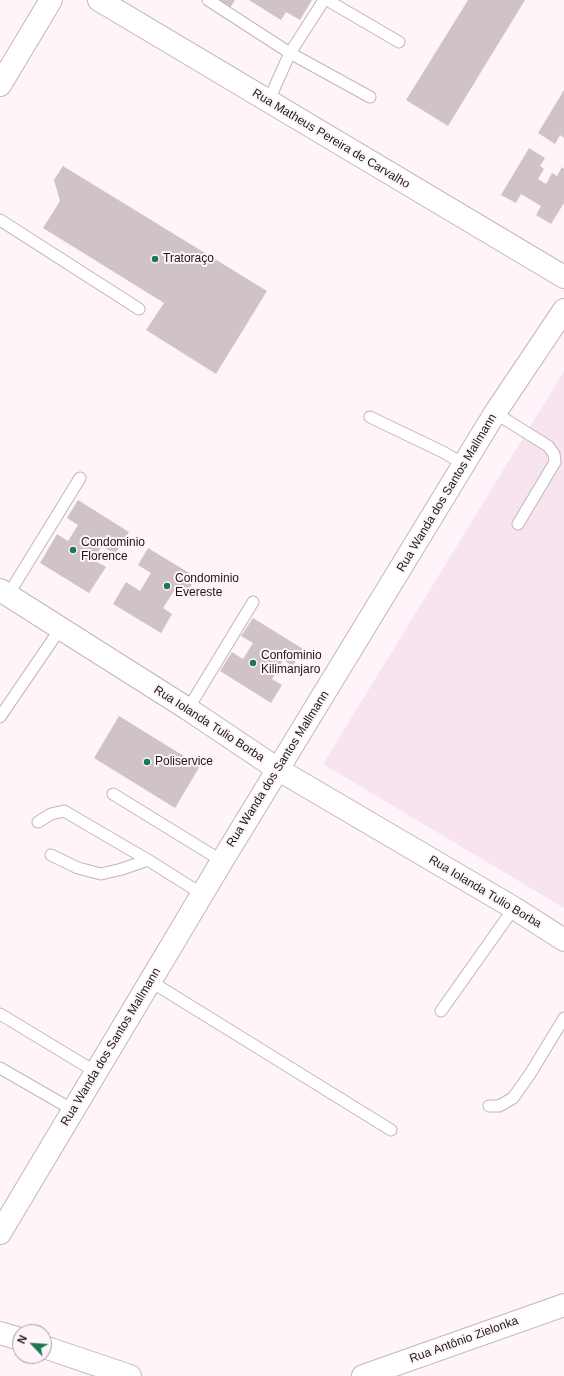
<!DOCTYPE html>
<meta charset="utf-8">
<style>
body{margin:0}
#map{position:relative;width:564px;height:1376px;overflow:hidden;background:#fef4fa;font-family:Arial,sans-serif}
canvas{display:block}
.north{position:absolute;left:12px;top:1324px;width:40px;height:40px;box-sizing:border-box;background:#fef4fa;border:1px solid #a49ca1;border-radius:50%;rotate:295deg;font-size:11px;font-weight:700;line-height:16px;text-align:center;color:#1d181b}
.north::after{content:'';display:block;margin:auto;width:14px;height:18px;background:#1c7a50;clip-path:polygon(50% 0,100% 100%,50% 72%,0 100%)}
</style>
<div id="map">
<canvas width="564" height="1376"></canvas>
<div class="north">N</div>
</div>
<script>
const ctx = document.querySelector('canvas').getContext('2d');
ctx.lineJoin = 'round';
function paint(path, color) { ctx.fillStyle = color; ctx.fill(path, 'evenodd'); }
const poly = rows => new Path2D(rows.map(r => 'M' + r).join(''));
function trace(path, color, width, dash) { ctx.strokeStyle = color; ctx.lineWidth = width; ctx.lineCap = dash ? 'butt' : 'round'; ctx.setLineDash(dash || []); ctx.stroke(path); }
function drawText(font, color, halo, rows, align = 'center') {
  ctx.font = font + ' Arial,sans-serif'; ctx.lineWidth = 4; ctx.setLineDash([]); ctx.textBaseline = 'middle'; ctx.strokeStyle = halo; ctx.fillStyle = color; for (const [text, x, y, turn = 0] of rows) {
    ctx.save(); ctx.translate(x, y); ctx.rotate((+turn || 0) * Math.PI / 180); ctx.textAlign = isNaN(turn) ? turn : align; if (halo) ctx.strokeText(text, 0, 0); ctx.fillText(text, 0, 0); ctx.restore();
  }
}
const built = poly([
 [564,371,564,908,323,764]
]);
const building = poly([
 [216,0,235,0,230,8],
 [249,0,312,0,300,20,286,12,281,20],
 [468,0,525,0,448,126,406,100],
 [564,90,564,138,560,135,555,144,538,133],
 [529,148,545,158,540,166,544,169,538,179,546,184,552,173,557,176,562,167,564,169,564,203,551,224,536,215,541,206,521,194,516,203,501,195],
 [63,166,267,291,216,374,146,330,164,303,43,228,60,201,54,180],
 [78,500,129,532,115,554,102,546,93,560,106,567,89,593,40,563,57,534,68,541,78,525,67,518],
 [148,548,196,577,184,597,174,591,163,608,172,614,161,633,113,604,126,582,140,591,151,573,138,565],
 [253,618,303,649,293,666,283,660,272,679,282,685,271,703,220,671,232,652,243,659,253,643,241,636],
 [119,716,200,766,175,808,94,758]
]);
const service = poly([
 [208,0,290,53,370,97],
 [327,0,399,42],
 [268,102,290,53,324,0],
 [0,220,139,309],
 [495,413,548,446,554,454,555,462,518,524],
 [370,417,443,452,465,465],
 [8,595,80,478],
 [188,709,253,602],
 [0,717,60,629],
 [113,794,222,861],
 [38,822,51,814,64,811,148,860,202,894],
 [51,855,78,868,101,874,122,869,148,860],
 [150,981,391,1130],
 [441,1011,514,908],
 [0,1014,96,1072],
 [0,1068,73,1110],
 [489,1106,499,1106,513,1098,530,1074,564,1018]
]);
const minor = poly([
 [0,590,188,709,279,770,514,908,564,940],
 [0,1233,222,861,495,413,564,310],
 [0,1333,20,1339],
 [44,1347,130,1376],
 [363,1376,564,1305]
]);
const tertiary = poly([
 [99,0,564,277],
 [0,85,51,0]
]);
const markers = [
 [155,259,4,"#1c7a50"],
 [73,550,4,"#1c7a50"],
 [167,586,4,"#1c7a50"],
 [253,663,4,"#1c7a50"],
 [147,762,4,"#1c7a50"]
];
const streetNames = [
 ["Rua Matheus Pereira de Carvalho",331,139,31],
 ["Rua Wanda dos Santos Mallmann",447,493,-59],
 ["Rua Iolanda Tulio Borba",209,724,33],
 ["Rua Wanda dos Santos Mallmann",278,769,-58],
 ["Rua Iolanda Tulio Borba",485,892,31],
 ["Rua Wanda dos Santos Mallmann",111,1047,-59],
 ["Rua Antônio Zielonka",464,1340,-20]
];
const poiNames = [
 ["Tratoraço",163,259],
 ["Condominio",81,543],
 ["Florence",81,557],
 ["Condominio",175,579],
 ["Evereste",175,593],
 ["Confominio",261,656],
 ["Kilimanjaro",261,670],
 ["Poliservice",155,762]
];
paint(built, '#f8e4ef');
paint(building, '#cfc3c9');
trace(service, '#c2b5bc', 13);
trace(minor, '#c2b5bc', 24);
trace(tertiary, '#c2b5bc', 24);
trace(service, '#fff', 11);
trace(minor, '#fff', 22);
trace(tertiary, '#fff', 22);
for (const [x, y, r, color] of markers) { const dot = new Path2D(); dot.arc(x, y, r, 0, 2 * Math.PI); ctx.fillStyle = color; ctx.fill(dot); trace(dot, '#fef4fa', 1.5); }
drawText('12px', '#1d181b', '#fef4fa', streetNames);
drawText('12px', '#1d181b', '#fef4fa', poiNames, 'left');
</script>
